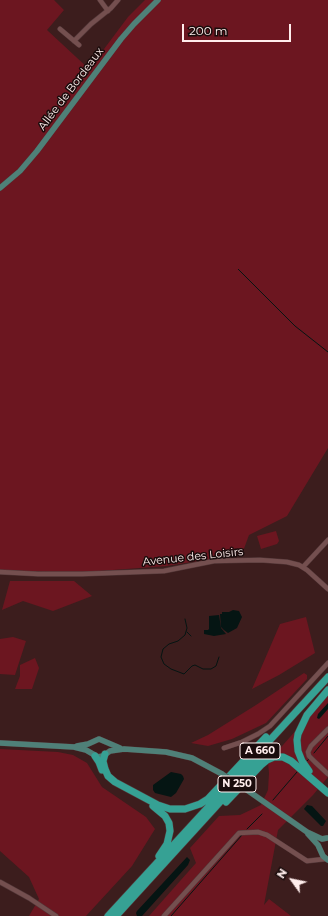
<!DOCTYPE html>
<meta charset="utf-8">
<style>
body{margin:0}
#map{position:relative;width:328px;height:916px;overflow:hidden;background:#3c1d1d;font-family:Montserrat,sans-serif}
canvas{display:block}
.north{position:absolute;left:272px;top:860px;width:40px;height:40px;-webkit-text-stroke:3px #1a0c0c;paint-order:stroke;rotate:303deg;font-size:11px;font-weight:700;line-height:16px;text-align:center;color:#ffedec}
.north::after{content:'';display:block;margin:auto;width:14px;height:18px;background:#ffedec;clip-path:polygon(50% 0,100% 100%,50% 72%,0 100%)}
.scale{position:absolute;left:182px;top:24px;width:109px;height:18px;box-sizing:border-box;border:2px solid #ffedec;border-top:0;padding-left:5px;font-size:12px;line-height:14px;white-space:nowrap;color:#ffedec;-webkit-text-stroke:3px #1a0c0c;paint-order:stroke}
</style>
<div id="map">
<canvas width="328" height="916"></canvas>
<div class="north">N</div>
<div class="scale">200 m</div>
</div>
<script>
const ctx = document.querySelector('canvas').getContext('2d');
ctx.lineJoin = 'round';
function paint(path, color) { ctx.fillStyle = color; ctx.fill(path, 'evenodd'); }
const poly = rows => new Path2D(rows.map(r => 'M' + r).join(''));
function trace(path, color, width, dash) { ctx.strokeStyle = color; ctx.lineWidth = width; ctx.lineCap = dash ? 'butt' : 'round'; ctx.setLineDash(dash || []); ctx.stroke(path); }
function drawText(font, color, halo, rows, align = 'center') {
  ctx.font = font + ' Montserrat,sans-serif'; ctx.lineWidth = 3; ctx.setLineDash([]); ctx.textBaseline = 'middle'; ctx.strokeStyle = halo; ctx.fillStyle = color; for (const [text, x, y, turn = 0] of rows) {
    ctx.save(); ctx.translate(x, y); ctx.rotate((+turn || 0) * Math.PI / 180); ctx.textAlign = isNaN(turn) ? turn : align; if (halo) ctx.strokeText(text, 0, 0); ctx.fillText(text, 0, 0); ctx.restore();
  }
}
const green = poly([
 [0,0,54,0,64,10,47,30,89,69,128,17,145,0,328,0,328,448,287,516,249,535,242,554,166,566,73,573,0,570],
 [276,531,279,541,277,544,261,549,257,536],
 [10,581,74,581,92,596,53,611,23,601,2,610],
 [306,617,315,653,279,675,252,689,280,624],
 [13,637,26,641,15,675,0,674,0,639],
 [35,658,39,668,32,689,15,689,20,676,20,665],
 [304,673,307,675,307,679,266,723,232,739,208,746,191,743,208,735,256,705],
 [328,694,328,777,313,795,278,830,264,905,269,899,291,916,149,916,196,863,190,848,219,816,240,815,261,805,268,790,269,773,268,762],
 [0,749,58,752,73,755,87,763,102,787,146,817,155,829,132,866,86,916,29,916,39,899,29,877,0,851]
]);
const water = poly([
 [233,610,239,611,242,617,237,628,228,633,224,630,221,627,220,614,222,614,222,612,229,612],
 [219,615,221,628,226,634,214,636,204,634,204,630,208,630,209,629,209,616],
 [328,703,328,709,321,717,319,719,317,718,318,714],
 [171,772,181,774,183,776,184,779,176,793,171,797,155,793,153,790,153,785],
 [307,805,312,806,326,821,323,826,321,826,304,809],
 [187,857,190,860,188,865,142,916,137,916,136,913,137,911]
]);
const stream = poly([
 [245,276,238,269,295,326,328,352],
 [185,619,187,628,185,635,178,641,169,644,163,649,161,657,164,664,171,669,184,674,192,666,195,665,203,669,211,669,216,666,219,657],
 [187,632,191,636],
 [314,753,328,736],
 [307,761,309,759],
 [273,800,297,772],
 [247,829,262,814],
 [171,916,242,835]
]);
const minor = poly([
 [100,0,108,11],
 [60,29,79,45],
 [74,41,91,24,111,8,118,0],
 [303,567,328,540],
 [0,572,38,574,82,574,164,571,214,561,260,560,287,562,299,565,307,570,328,589],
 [328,729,311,746,308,752,309,756,315,762,328,774],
 [224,748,242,742,258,734,270,726,328,663],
 [0,882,29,898,56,916],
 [164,916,239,833,258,832,267,835,307,861,325,859]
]);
const major = poly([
 [0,188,20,171,37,151,121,39,134,24,158,0],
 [0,743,74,747,86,750,98,757,103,756,110,751,124,749,166,752,192,758,222,774],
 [77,746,88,744,99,739,120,748],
 [247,790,307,832,322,839,327,838],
 [308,834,318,845,323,856,328,860]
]);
const highway = poly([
 [105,754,103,761,105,769,108,776,115,782,158,805,170,809,185,809,200,804,208,799,266,737],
 [95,756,99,762,102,770],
 [309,771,302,761,298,751,297,740,298,734,307,715,328,690],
 [226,802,261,765,267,760,274,757,283,757,291,761,328,793],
 [153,806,165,816,169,823,170,831,167,844,159,856],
 [108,916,328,677],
 [116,916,262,756]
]);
const majorBridge = poly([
 [222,774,247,790]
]);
const shields = [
 [260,751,40],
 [237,784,38]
];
const shieldNames = [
 ["A 660",260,751],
 ["N 250",237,784]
];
const streetNames = [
 ["Allée de Bordeaux",71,89,-53],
 ["Avenue des Loisirs",193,557,-6]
];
paint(green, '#6c1620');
paint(water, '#051513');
trace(stream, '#051513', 1);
trace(minor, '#533839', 5.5);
trace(major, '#533839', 6);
trace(highway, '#533839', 8);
trace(minor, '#744f4f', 4.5);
trace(major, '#4f8078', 5.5);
trace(highway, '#36a194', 7);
trace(majorBridge, '#533839', 6, []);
trace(majorBridge, '#4f8078', 5.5);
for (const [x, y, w] of shields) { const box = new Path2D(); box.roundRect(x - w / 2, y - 8, w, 16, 3); ctx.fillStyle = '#1a0c0c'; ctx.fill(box); trace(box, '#ffedec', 1); }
drawText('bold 10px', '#ffedec', null, shieldNames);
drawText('11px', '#ffedec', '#1a0c0c', streetNames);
</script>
